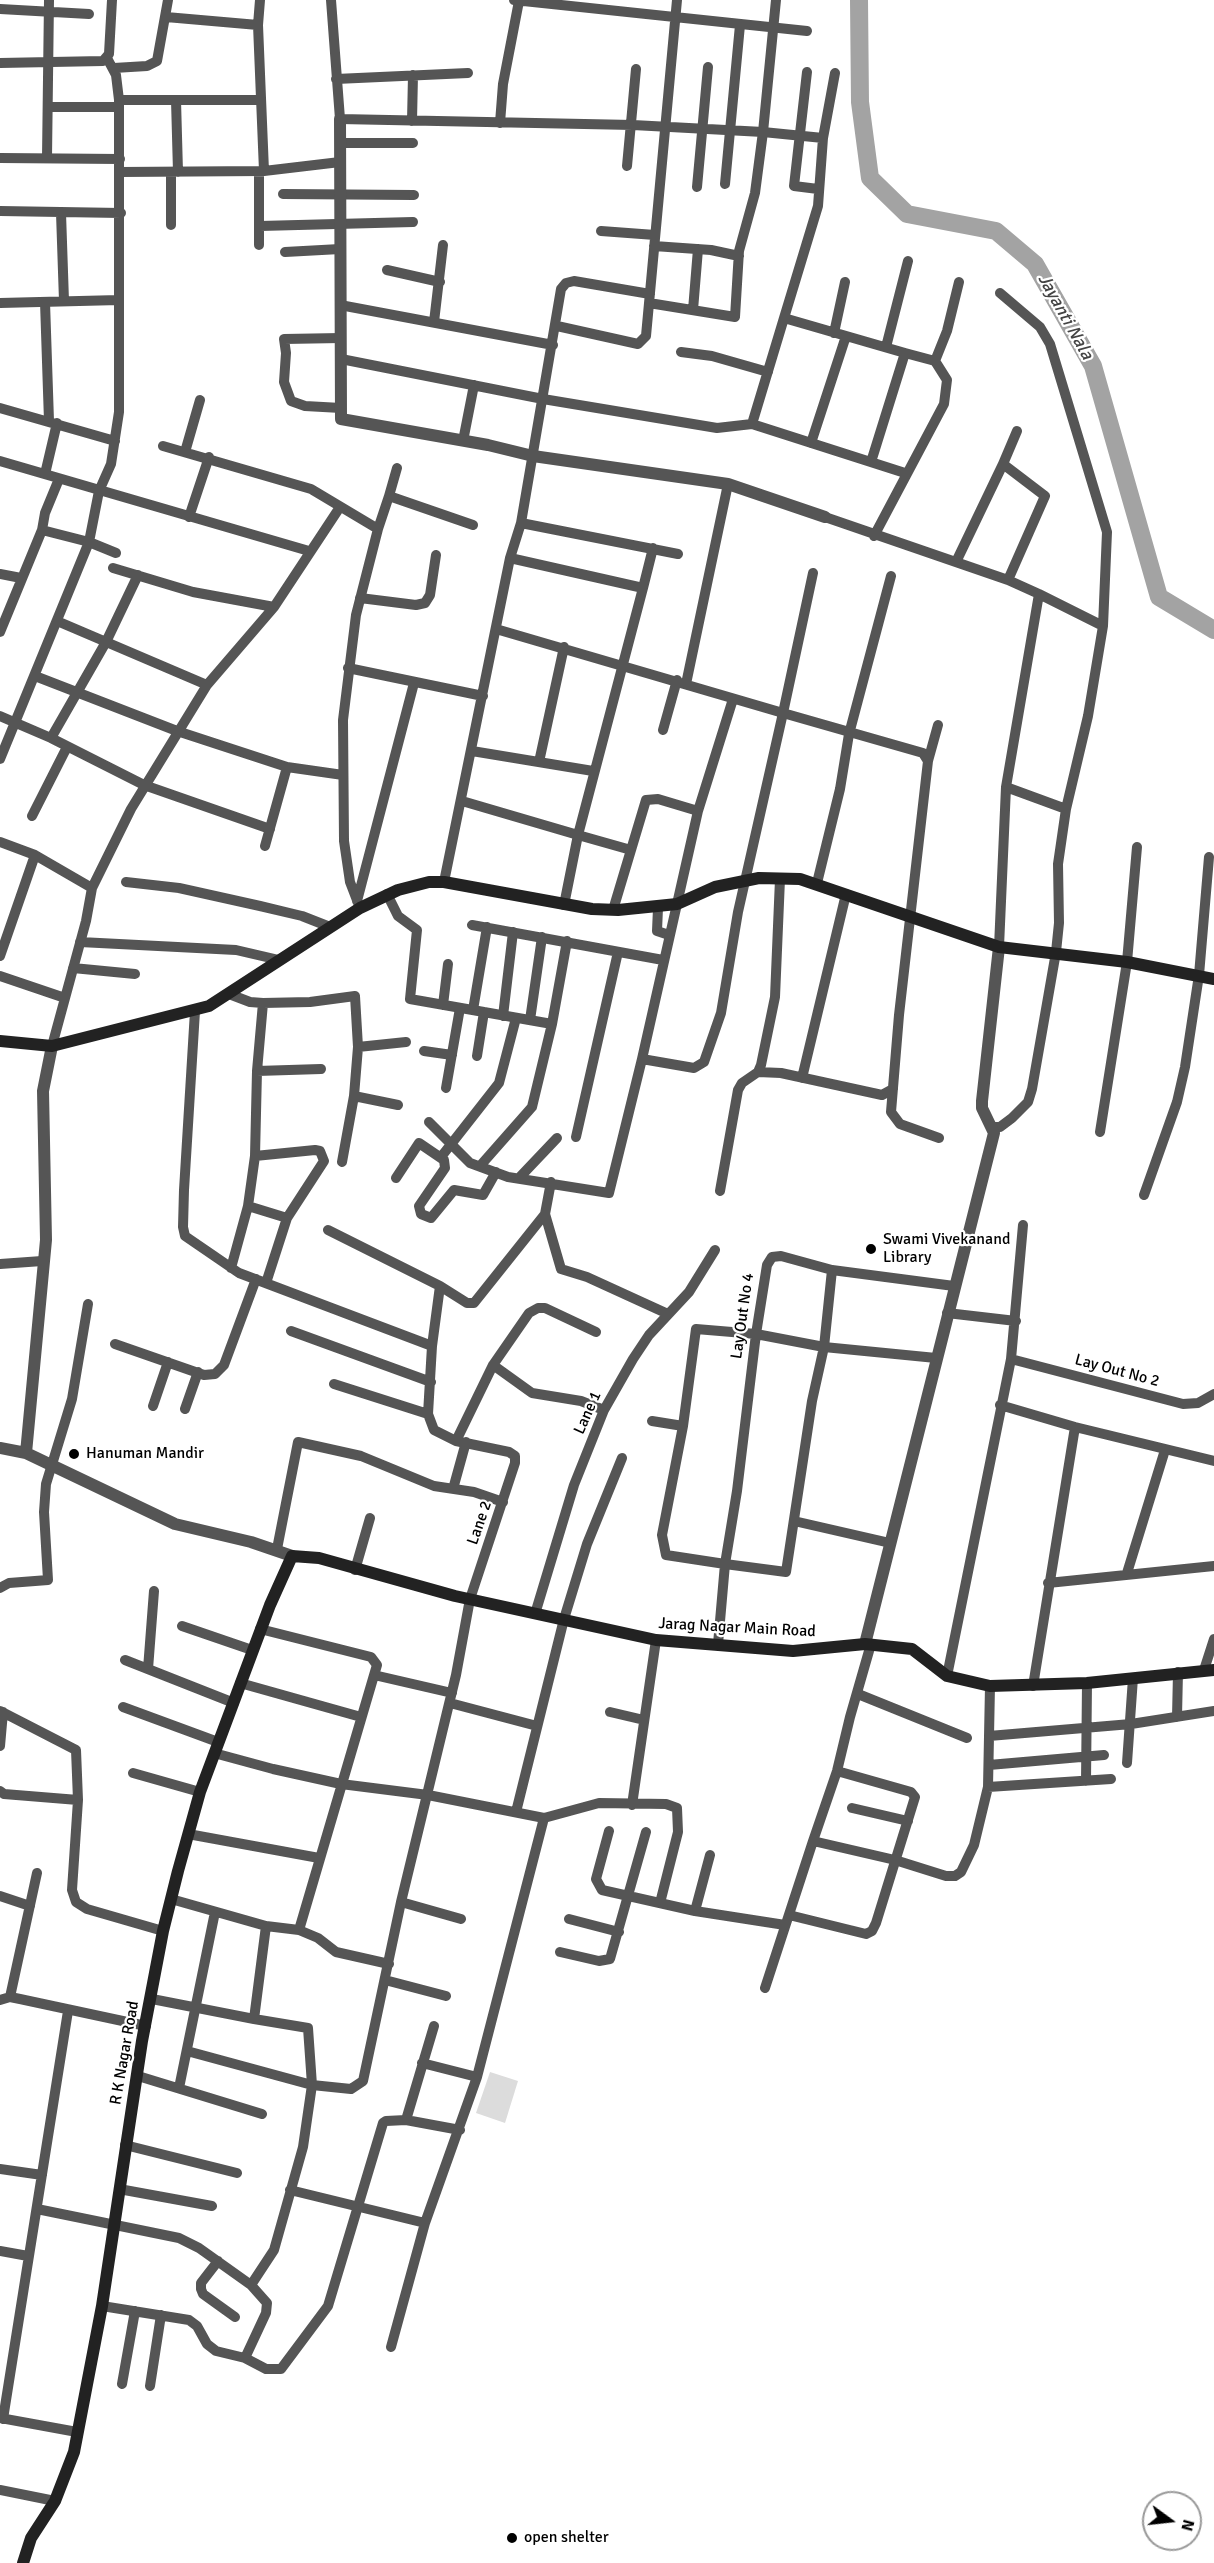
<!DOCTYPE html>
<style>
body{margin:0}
#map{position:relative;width:1214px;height:2563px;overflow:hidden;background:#fff;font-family:Signika,sans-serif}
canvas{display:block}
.north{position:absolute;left:1142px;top:2491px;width:60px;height:60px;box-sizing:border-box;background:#fff;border:2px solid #999;border-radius:50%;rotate:105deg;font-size:16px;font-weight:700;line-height:24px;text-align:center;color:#000}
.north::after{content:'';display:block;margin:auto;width:21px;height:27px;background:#000;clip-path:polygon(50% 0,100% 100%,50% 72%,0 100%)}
</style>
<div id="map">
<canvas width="1214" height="2563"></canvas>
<div class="north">N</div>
</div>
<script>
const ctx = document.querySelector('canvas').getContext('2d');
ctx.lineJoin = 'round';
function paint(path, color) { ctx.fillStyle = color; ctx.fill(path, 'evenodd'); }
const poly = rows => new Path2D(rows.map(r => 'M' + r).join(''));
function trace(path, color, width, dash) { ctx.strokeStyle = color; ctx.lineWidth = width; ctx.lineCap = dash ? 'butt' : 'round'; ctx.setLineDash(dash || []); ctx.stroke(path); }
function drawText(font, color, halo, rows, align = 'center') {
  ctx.font = font + ' Signika,sans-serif'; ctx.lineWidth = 4.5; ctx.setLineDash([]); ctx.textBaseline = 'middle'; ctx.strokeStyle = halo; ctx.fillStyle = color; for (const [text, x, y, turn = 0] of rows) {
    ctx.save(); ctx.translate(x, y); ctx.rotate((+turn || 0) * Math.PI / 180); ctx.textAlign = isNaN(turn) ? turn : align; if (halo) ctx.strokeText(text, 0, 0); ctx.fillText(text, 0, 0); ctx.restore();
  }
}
const green = poly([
 [490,2072,518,2081,505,2123,476,2113]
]);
const river = poly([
 [859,0,860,102,870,178,907,214,996,231,1035,264,1093,366,1159,597,1214,630]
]);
const minor = poly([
 [260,0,258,25,264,171],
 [331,0,340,119,633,125,763,132,776,0],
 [514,0,807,31],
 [0,9,89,14],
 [166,17,258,25],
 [0,63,103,61,109,54,112,0],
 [114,68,147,66,157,61,168,0],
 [807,72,794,186,818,189],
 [336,79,468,73],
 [119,100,261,100],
 [176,100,178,172],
 [48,107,119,107],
 [412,121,413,75],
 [500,123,503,84,519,1],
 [340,143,413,143],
 [0,158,120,159],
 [47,158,49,0],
 [627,166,636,69],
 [120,172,264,171,340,162],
 [171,172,171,225],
 [725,184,740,25],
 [697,187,708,67],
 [283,194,414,195],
 [0,211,121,213],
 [61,213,64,301],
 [260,226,413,222],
 [601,231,655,235],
 [259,245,259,171],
 [654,246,711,250,739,256],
 [285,252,340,249],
 [387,270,440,282],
 [1000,293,1040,327,1050,344,1107,532,1103,626],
 [45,302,49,421],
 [0,303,119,300],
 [649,303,735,317,739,251,755,193,763,132,823,138],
 [340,305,553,345],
 [693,310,698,249],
 [784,318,818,206,823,138,835,73],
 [434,322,443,245],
 [557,326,638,344,646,336,677,0],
 [834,333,845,282],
 [341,338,284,339,286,353,284,382,291,401,305,406,341,408],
 [886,347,908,261],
 [681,352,712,356,768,372],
 [905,353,935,361,947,331,959,282],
 [341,359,543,399,717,428,752,424],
 [0,408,115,441],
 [463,441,474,385],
 [811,443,846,336],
 [163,446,311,489,378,529],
 [185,452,200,400],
 [0,461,309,551],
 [871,462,905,353,784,318,752,424,905,473],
 [45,474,57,423],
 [389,496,397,468],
 [189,517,209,457],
 [825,517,1008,580,1039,594,1006,787,999,947],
 [521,523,678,554],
 [42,530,45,513,59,479],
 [874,536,944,404,947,380,935,361],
 [510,558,643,588,578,835,631,850],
 [956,562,1003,464],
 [113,568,193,592,274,607],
 [813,573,783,713,923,753,928,761,899,1015,891,1112,900,1124,939,1138],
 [0,574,21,578],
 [1008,580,1045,496,1003,464,1017,431],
 [643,588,653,548],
 [360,598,416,605,425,603,430,595,436,555],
 [57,621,207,685],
 [496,629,783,713,738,912,721,1013,704,1062,694,1068,642,1059],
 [0,632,42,530,89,542,116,553],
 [348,668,483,696],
 [35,676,177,731,287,767],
 [686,684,728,484],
 [0,716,51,738,144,785,270,829],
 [663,730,677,680],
 [51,738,106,642,138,575],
 [472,751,593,771],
 [0,759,89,542,99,491,111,464,119,412,119,100,116,75,107,58],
 [928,761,938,725],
 [539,762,564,647],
 [1006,787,1066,809],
 [462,801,578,835,564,905],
 [32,816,67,747],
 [0,842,35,855,92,888,131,809,207,685,274,607,340,507],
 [265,846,287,767,343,775],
 [126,882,179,888,260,906,302,916,330,927],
 [444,882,510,558,521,523,561,289,566,283,574,281,650,294],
 [817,883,840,789,849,734,891,576],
 [387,894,398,916,417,930,410,999,552,1024],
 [357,901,414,683],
 [360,908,350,882,344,841,343,720,356,615,378,529,389,496,473,525],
 [658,908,657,931,669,935],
 [613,910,646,800,658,799,698,811],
 [472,925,663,960],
 [80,942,236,950,279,960],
 [0,956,35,855],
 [73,968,135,974],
 [0,976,65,998],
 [229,994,250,1002,263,1003,310,1002,355,996,358,1047,354,1096,342,1162],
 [443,1005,448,964],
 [473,1010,487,927],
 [503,1016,513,932],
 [530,1020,542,937],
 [52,1046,86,921,92,888],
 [358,1047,406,1042],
 [424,1051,452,1055],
 [477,1056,484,1012],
 [257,1071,321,1069],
 [758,1072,781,1073,882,1095,893,1089],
 [802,1078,846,894],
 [446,1088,460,1008],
 [354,1096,398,1105],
 [429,1122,470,1163,508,1177,609,1193,642,1059,698,811,733,699],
 [993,1127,1000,1127,1012,1118,1028,1102,1032,1089,1056,952,1059,923,1058,864,1066,809,1088,716,1103,626,1039,594],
 [1100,1132,1127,962,1137,847],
 [576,1137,618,952],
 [255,1156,315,1150,320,1151,324,1161,287,1218,266,1283],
 [441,1157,499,1083,516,1018],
 [480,1166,532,1107,552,1024,567,941],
 [396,1178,419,1143,444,1160,445,1168,419,1206,421,1214,431,1218,454,1190,483,1195,496,1172],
 [519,1178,557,1138],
 [551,1182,545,1214,561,1269,587,1277,668,1314],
 [720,1191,738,1090,742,1083,758,1072,761,1065,775,997,780,879],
 [1144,1195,1177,1102,1185,1067,1199,975,1209,857],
 [248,1206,287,1218],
 [328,1230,440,1286,432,1346],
 [0,1264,42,1261],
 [231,1268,248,1206,255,1156,257,1071,263,1003],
 [832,1270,824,1347,812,1401,786,1572,725,1564,737,1491,756,1334,767,1265,772,1257,781,1256,832,1270,954,1286],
 [440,1286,467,1303,474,1303,545,1214],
 [947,1313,1016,1321],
 [291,1331,431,1382],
 [115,1344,204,1375,215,1374,224,1365,256,1279],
 [1011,1359,1183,1404,1198,1403,1214,1394],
 [493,1365,532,1393,581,1401,604,1410],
 [334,1384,428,1414],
 [1000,1405,1075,1427,1214,1461],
 [153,1406,168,1362],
 [185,1409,198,1372],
 [652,1421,683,1426],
 [456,1441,493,1365,529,1313,538,1308,545,1308,596,1332],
 [453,1489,466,1442],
 [794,1521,890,1543],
 [277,1549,298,1442,361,1456,434,1486,474,1492,503,1502],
 [355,1570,370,1518],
 [1127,1573,1165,1450],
 [1048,1583,1214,1566],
 [0,1588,9,1583,48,1580,44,1512,46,1484,72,1399,88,1304],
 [535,1614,574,1485,604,1410,633,1359,649,1335,689,1292,715,1250],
 [182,1626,252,1650],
 [718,1644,725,1564,666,1555,662,1535,683,1426,696,1329,756,1334,824,1347,936,1358],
 [871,1644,850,1717,837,1771,813,1841,895,1860,946,1876,955,1876,961,1872,974,1845,988,1787,990,1686],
 [125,1660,234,1703],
 [148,1669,154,1591],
 [1204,1670,1214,1639],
 [374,1675,452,1693],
 [947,1676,1011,1359,1023,1225],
 [240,1683,361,1717],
 [1033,1686,1075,1427],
 [858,1694,967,1738],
 [450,1703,537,1726],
 [123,1707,218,1742],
 [0,1711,76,1750,78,1800,72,1890,76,1902,87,1909,163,1931],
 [610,1712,644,1720],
 [1177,1717,1178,1672],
 [989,1736,1131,1724,1214,1711],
 [0,1746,3,1712],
 [214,1753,273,1769,341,1784,428,1795,544,1818,477,2077,425,2223,391,2347],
 [1127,1763,1133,1678],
 [989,1765,1104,1755],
 [133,1773,200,1792],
 [1086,1781,1087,1683],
 [988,1787,1111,1779],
 [0,1791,4,1794,78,1800],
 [632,1805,656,1640],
 [852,1808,908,1821],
 [516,1812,564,1619,587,1544,622,1458],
 [544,1818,599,1803,666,1804,677,1808,678,1832,660,1903],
 [609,1831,596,1879,602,1890,695,1911,785,1925],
 [188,1834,319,1858],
 [0,1896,30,1906],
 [171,1899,266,1926,299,1930,377,1665,371,1657,260,1629],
 [401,1902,461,1919],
 [695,1911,710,1855],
 [789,1915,866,1934,872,1931,876,1923,915,1797,911,1792,837,1771],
 [569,1919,619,1932],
 [299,1930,318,1938,336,1952,389,1964],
 [560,1952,599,1961,610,1959,646,1832],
 [385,1980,446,1996],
 [765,1988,813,1841],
 [10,1997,37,1873],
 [152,1999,254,2019,266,1926],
 [0,2000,10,1997,20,1999,146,2026],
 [187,2051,312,2085,351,2089,363,2081,401,1902,456,1675,470,1599,515,1463,515,1456,509,1452,456,1441,434,1430,428,1414,432,1346,239,1273,185,1236,183,1227,184,1190,195,1011],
 [422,2063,477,2077],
 [138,2076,262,2114],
 [179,2088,215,1912],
 [406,2120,434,2026],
 [125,2145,237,2173],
 [0,2169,42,2175],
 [119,2189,212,2206],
 [290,2190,425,2223],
 [37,2209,179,2238,199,2248,251,2285,267,2303,266,2313,245,2358],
 [0,2251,28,2256],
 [218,2261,201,2283,201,2289,203,2294,235,2317],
 [251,2285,274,2250,303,2147,312,2085,308,2028,254,2019],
 [102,2306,189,2320,197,2326,207,2344,216,2351,245,2358,266,2369,281,2369,328,2306,383,2123,386,2121,406,2120,460,2130],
 [122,2384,135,2311],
 [150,2386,161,2315],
 [0,2418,77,2432],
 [3,2419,68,2011],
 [0,2490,55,2501]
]);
const tertiary = poly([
 [340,119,341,419,488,445,533,456,728,484,825,517],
 [0,1448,26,1453,175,1524,251,1542,292,1556],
 [26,1453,46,1240,43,1091,52,1046],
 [865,1644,994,1133,982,1108,982,1101,999,947]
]);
const secondary = poly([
 [0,1041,52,1046,209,1006,360,908,398,890,429,882,444,882,592,909,618,910,677,904,715,887,759,878,800,879,999,947,1127,962,1214,979],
 [23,2563,31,2538,55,2501,74,2452,102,2306,142,2041,163,1931,178,1871,200,1792,270,1605,292,1556,319,1558,455,1596,656,1640,793,1651,865,1644,912,1649,947,1676,990,1686,1087,1683,1214,1670]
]);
const markers = [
 [871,1249,6,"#000"],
 [74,1454,6,"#000"],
 [512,2538,6,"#000"]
];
const poiNames = [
 ["Swami Vivekanand",883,1240],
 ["Library",883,1258],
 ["Hanuman Mandir",86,1454],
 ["open shelter",524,2538]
];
const streetNames = [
 ["Lay Out No 4",743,1316,-82],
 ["Lay Out No 2",1117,1371,15],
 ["Lane 1",588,1413,-66],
 ["Lane 2",480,1523,-71],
 ["Jarag Nagar Main Road",737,1628,3],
 ["R K Nagar Road",125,2053,-80]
];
const waterNames = [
 ["Jayanti Nala",1065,317,61]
];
paint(green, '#dcdcdc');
trace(river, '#a3a3a3', 18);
trace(minor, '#555', 10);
trace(tertiary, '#555', 12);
trace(secondary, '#222', 12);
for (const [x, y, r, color] of markers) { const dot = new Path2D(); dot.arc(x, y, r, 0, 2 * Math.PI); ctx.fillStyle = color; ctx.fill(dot); trace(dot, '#fff', 2); }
drawText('16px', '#000', '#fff', poiNames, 'left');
drawText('16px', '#000', '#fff', streetNames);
drawText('italic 18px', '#444', '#fff', waterNames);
</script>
